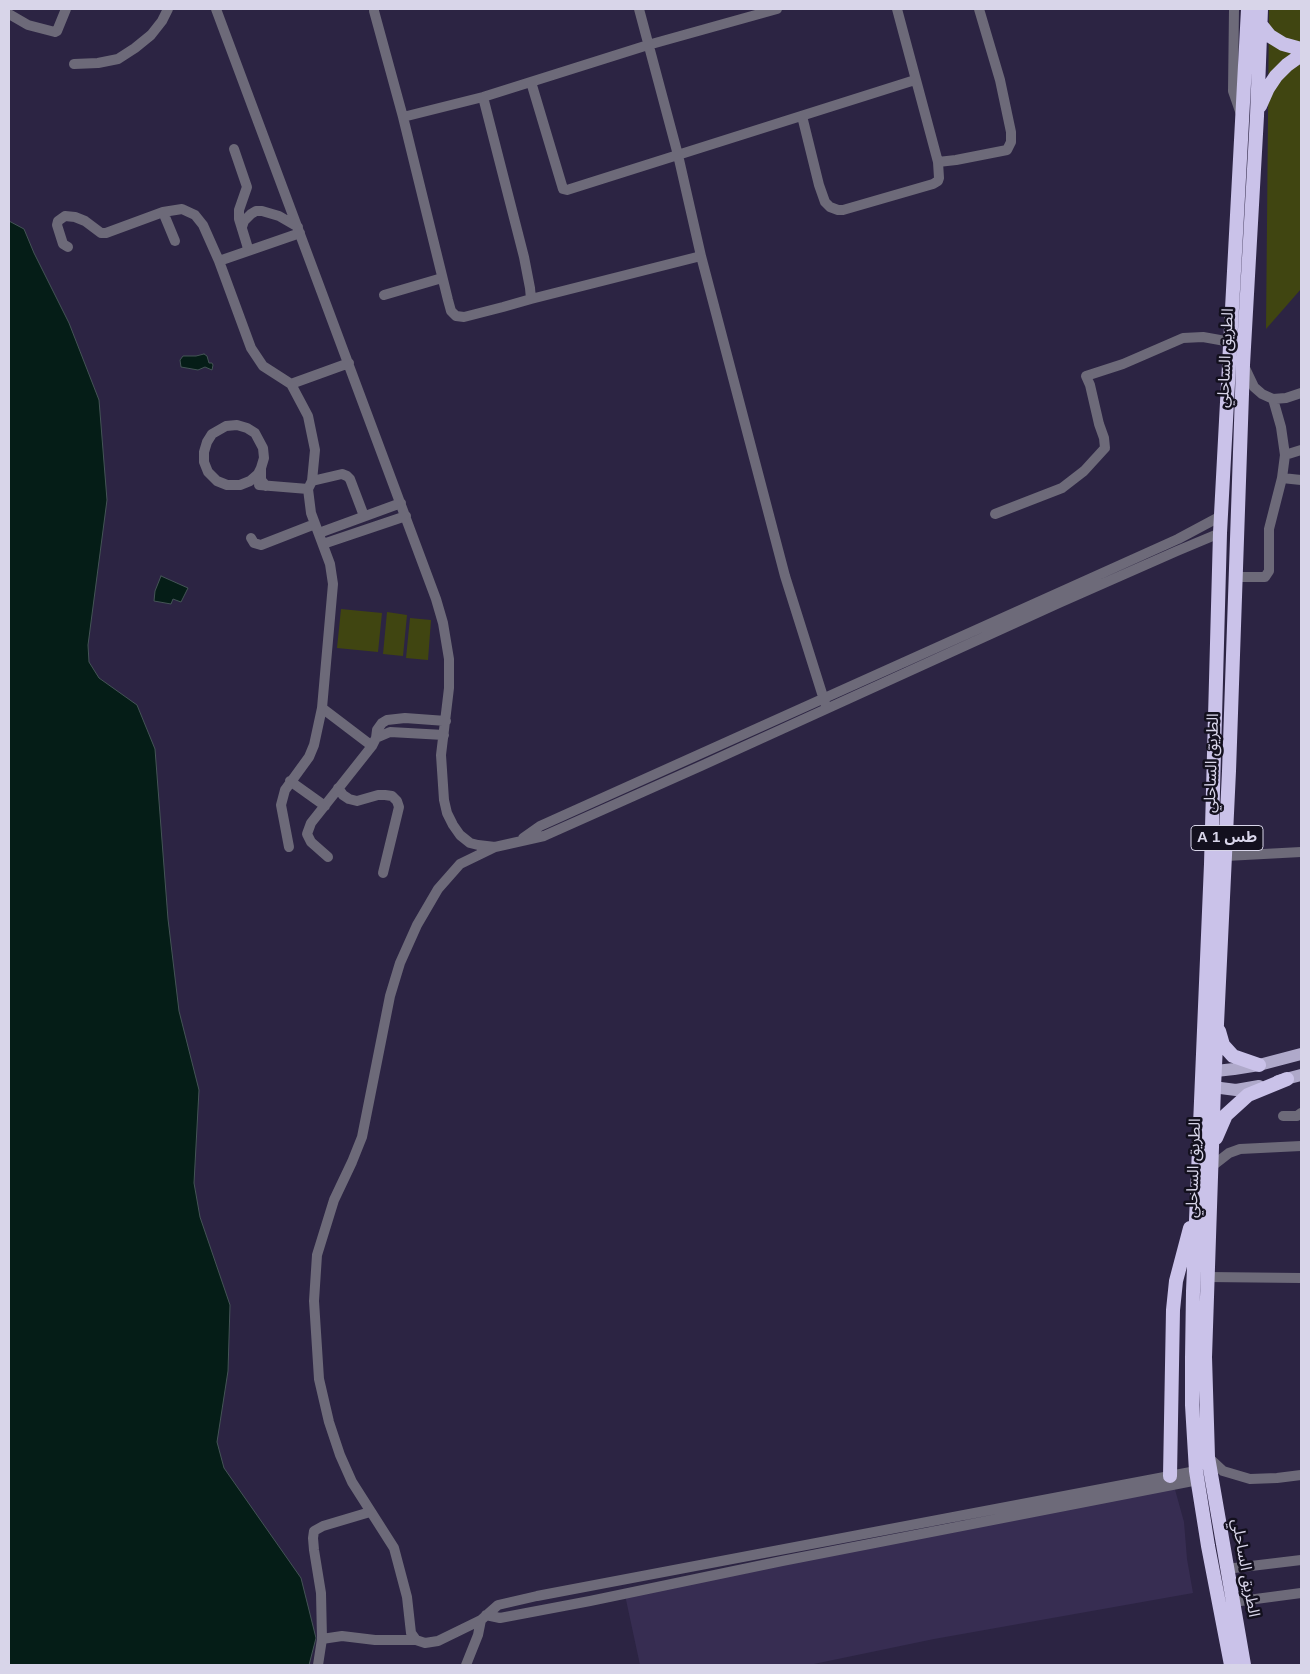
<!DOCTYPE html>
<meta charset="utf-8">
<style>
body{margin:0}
#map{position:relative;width:1310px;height:1674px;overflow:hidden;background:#2c2443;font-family:Arial,sans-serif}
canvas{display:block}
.frame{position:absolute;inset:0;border:10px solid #d8d5e9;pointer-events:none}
</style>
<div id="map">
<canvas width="1310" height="1674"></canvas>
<div class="frame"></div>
</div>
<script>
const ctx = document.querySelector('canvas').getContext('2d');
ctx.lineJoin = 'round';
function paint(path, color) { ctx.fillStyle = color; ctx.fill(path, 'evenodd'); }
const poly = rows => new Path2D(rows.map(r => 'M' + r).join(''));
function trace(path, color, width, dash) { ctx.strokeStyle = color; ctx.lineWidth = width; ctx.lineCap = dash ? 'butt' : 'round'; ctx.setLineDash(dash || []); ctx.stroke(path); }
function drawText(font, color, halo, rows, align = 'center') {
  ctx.font = font + ' Arial,"Noto Sans Arabic",sans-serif'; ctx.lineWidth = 5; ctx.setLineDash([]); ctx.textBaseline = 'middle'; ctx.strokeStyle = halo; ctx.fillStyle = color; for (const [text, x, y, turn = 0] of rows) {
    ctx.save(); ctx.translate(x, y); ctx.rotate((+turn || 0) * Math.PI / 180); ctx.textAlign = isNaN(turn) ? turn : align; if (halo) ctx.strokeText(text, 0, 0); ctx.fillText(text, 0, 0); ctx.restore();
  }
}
const built = poly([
 [1174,1486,1184,1522,1187,1559,1193,1593,934,1639,809,1665,640,1665,625,1595]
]);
const green = poly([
 [1269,9,1301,9,1301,289,1266,329],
 [341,609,382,613,378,652,337,648],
 [387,612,407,615,403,656,383,654],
 [410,618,431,620,428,660,406,658]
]);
const water = poly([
 [9,221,24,229,34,253,69,323,99,400,107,500,88,645,89,662,99,678,137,705,155,749,168,919,179,1011,199,1090,194,1183,200,1217,230,1305,228,1371,217,1442,224,1468,301,1578,316,1638,309,1665,9,1665,9,221],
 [204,354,207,356,209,363,212,363,213,365,212,370,205,367,198,370,181,367,180,360,183,356,196,356,204,354],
 [161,576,188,588,181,602,173,599,171,604,154,601,155,591,161,576]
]);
const minor = poly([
 [216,9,436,599,443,623,449,659,449,688,441,755,444,800,447,813,453,825,460,835,470,843,478,845,495,847,544,836,701,766,1059,603,1177,551,1220,533],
 [639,9,678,155,701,256,785,576,825,703],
 [897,9,938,162],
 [1234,9,1233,91,1241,114],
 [374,11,403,117,448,300,451,311,456,316,464,317,503,307,531,299,530,288,524,257,483,97],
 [9,14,28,25,55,32,57,31,66,9],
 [74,64,98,63,118,59,135,48,151,35,162,21,168,9],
 [531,82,563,189,567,190,915,80],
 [802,116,819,185,825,202,830,207,838,210,843,210,933,184,938,181,939,178,938,162,956,160,1007,150,1011,142,1011,132,1000,80,979,9],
 [403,117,483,97,648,45,777,9],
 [163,212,175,241],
 [242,227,244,221,251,214,256,211,262,211,279,216,298,227],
 [68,247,63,244,57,225,58,221,65,216,75,217,85,221,101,233,106,233,163,212,182,209,195,215,203,225,219,261,251,348,263,366,291,384,349,363],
 [248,251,300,233],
 [219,261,248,251,247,245,239,219,239,210,247,187,234,149],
 [384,295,442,278],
 [531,299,701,256],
 [1244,366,1254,387,1262,394,1273,399,1286,398,1301,393],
 [1285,455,1301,450],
 [261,468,258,474,250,481,240,485,227,485,217,481,208,472,204,462,204,452,207,442,212,434,226,426,237,425,247,428,255,433,263,448,264,458,261,468,261,480,266,486],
 [1282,478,1301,480],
 [312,481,342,474,347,476,350,479,364,516],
 [259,485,308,489],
 [995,514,1062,488,1084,471,1105,448,1104,438,1099,424,1090,385,1086,376,1123,364,1183,338,1203,337,1231,342],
 [319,533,401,503],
 [251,538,254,543,261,545,315,524],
 [323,544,406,516],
 [1235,577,1265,577,1269,571,1269,529,1282,478,1285,455,1281,427,1273,399],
 [322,708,372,746],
 [376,738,390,732,444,735],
 [290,781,325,806],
 [338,788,343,795,349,799,357,801,378,795,385,795,392,796,397,801,399,807,383,873],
 [523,838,540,826,1178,539,1221,516],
 [289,847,281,805,285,790,309,757,314,745,322,708,333,584,330,564,311,513,308,489,312,481,315,450,308,416,291,384],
 [495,847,460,864,438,889,417,925,400,963,390,996,362,1137,352,1162,334,1200,317,1255,314,1301,319,1379,329,1422,340,1455,352,1482,394,1548,407,1597,411,1633,416,1640,425,1643,438,1641,481,1620,498,1605,537,1596,1196,1471],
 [1226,856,1301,852],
 [328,857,311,842,307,834,311,823,372,746,376,738,377,730,382,723,387,720,405,718,446,721],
 [1283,1116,1297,1116,1301,1113],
 [1211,1167,1229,1153,1240,1149,1301,1146],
 [1208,1277,1301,1278],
 [1208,1457,1223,1471,1250,1479,1277,1478,1301,1475],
 [1226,1569,1301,1560],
 [1233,1602,1301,1593],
 [486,1615,500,1618,590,1601,782,1561,1198,1480],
 [322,1639,342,1636,375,1640,416,1640],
 [318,1665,322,1639,321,1593,314,1550,313,1538,314,1531,323,1526,370,1512],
 [466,1665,478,1635,481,1620]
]);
const major = poly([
 [1206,1070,1216,1071,1234,1069,1259,1065,1301,1054],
 [1278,1081,1301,1075],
 [1205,1086,1236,1090,1259,1086]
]);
const highway = poly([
 [1258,21,1270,36,1283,44,1301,49],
 [1260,106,1268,88,1276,76,1287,65,1301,55],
 [1219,1031,1223,1045,1233,1056,1259,1065],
 [1216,1138,1226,1115,1248,1095,1287,1079],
 [1170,1476,1173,1310,1176,1281,1190,1228],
 [1231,1665,1208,1546,1196,1471,1192,1405,1192,1358,1193,1291,1211,864,1220,533,1248,9],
 [1244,1665,1208,1457,1205,1357,1214,1087,1229,771,1243,365,1257,116,1261,9]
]);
const shields = [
 [1227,838,72]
];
const shieldNames = [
 ["A 1 طس",1227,838]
];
const streetNames = [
 ["الطريق الساحلي",1226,358,-87],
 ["الطريق الساحلي",1212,763,-88],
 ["الطريق الساحلي",1194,1168,-88],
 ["الطريق الساحلي",1245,1568,80]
];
paint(built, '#372d52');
paint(green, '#404511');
paint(water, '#051d17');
trace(water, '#445456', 1);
trace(minor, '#6d6a79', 10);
trace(major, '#afa9ca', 12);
trace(highway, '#cac2e9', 14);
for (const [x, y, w] of shields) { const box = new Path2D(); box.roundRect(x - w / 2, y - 12.5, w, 25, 4); ctx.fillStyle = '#13101e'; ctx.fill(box); trace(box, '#d8d5e9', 1); }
drawText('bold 15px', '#d8d5e9', null, shieldNames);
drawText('16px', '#d8d5e9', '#13101e', streetNames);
</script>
